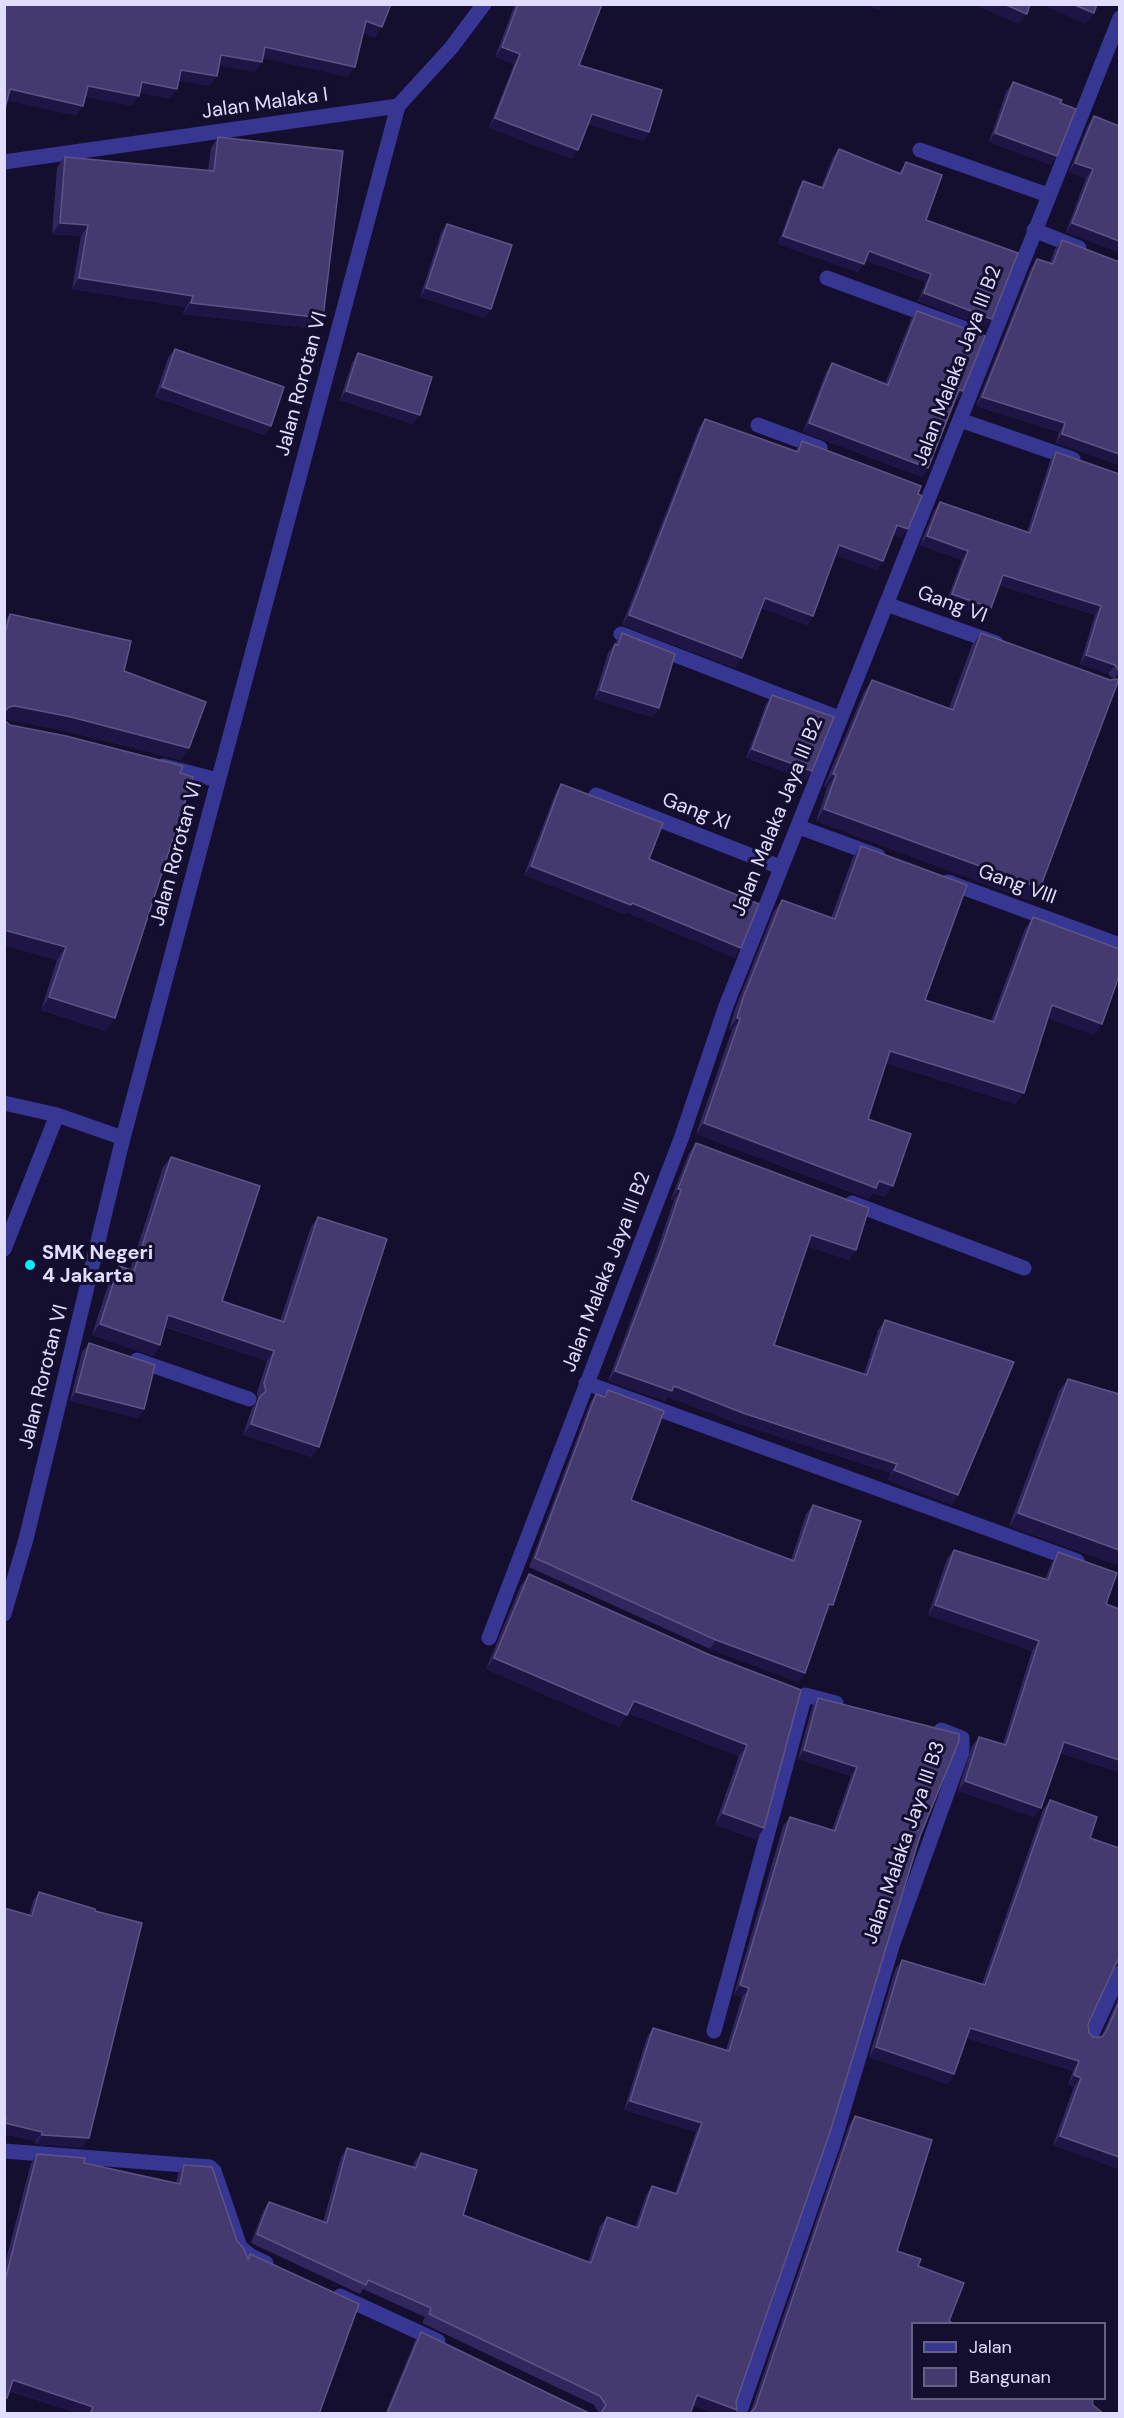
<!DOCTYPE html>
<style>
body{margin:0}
#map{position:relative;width:1124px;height:2418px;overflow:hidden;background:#140f2f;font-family:"DM Sans",sans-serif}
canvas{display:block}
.frame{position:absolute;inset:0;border:6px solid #e1ddff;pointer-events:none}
.legend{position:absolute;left:911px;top:2322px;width:195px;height:78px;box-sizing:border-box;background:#140f2f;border:2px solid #666182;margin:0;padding:8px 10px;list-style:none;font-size:18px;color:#e1ddff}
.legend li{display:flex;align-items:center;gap:12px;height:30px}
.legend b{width:30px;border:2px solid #666182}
</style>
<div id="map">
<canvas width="1124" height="2418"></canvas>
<div class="frame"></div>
<ul class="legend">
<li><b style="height:8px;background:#383693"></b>Jalan</li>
<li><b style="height:16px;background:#443a6f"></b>Bangunan</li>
</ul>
</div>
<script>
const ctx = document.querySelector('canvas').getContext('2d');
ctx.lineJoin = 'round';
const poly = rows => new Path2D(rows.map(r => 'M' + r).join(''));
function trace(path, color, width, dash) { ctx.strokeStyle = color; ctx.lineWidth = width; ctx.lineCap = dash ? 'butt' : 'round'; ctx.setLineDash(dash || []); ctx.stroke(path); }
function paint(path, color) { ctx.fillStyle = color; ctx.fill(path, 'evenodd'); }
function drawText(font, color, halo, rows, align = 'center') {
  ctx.font = font + ' "DM Sans",sans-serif'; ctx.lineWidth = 6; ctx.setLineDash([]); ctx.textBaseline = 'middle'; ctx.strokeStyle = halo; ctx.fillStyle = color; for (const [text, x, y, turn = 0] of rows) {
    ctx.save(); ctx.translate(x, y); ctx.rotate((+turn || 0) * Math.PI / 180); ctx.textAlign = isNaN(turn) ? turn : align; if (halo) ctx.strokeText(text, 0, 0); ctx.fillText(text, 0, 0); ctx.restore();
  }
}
const minor = poly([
 [920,150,1048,195],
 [4,162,398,106,451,48,484,4],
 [1034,230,1079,248],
 [827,278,974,332],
 [960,420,1073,459],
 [758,425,820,448],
 [886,604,996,643],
 [621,634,839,718],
 [163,766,218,780],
 [596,795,780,867],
 [799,827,878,856],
 [948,882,1120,945],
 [4,1103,57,1115,123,1138],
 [852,1203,1024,1268],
 [4,1249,57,1115],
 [137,1360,249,1399],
 [586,1383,1077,1561],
 [4,1614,26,1539,123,1138,398,106],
 [489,1638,681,1139,726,1006,1120,18],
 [714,2031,805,1695,836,1703],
 [1090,2038,1120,1973],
 [4,2151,210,2167,214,2171,240,2247,251,2256,266,2263],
 [340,2296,438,2341],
 [739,2414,833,2144,892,1946,962,1752,962,1738,941,1730]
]);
const wall = poly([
 [515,4,602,4,579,65,649,132,643,141,588,124,572,159,489,128,514,64,495,57],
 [1013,82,1060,103,1051,165,989,142,1006,92],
 [1094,116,1119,252,1066,232,1086,178,1069,172,1088,125],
 [218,137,323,318,316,329,183,314,186,307,72,289,81,236,52,234,57,167,65,157,208,171,211,148],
 [839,149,899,173,906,162,926,220,986,327,918,301,926,282,865,260,858,272,778,244,798,189,803,181,821,187,833,157],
 [447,224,491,309,485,318,420,297,441,233],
 [1062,240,1119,262,1119,465,1056,443,1059,432,976,406,1031,268,1037,259,1050,263,1055,249],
 [917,311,957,400,955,399,928,468,922,477,803,432,826,372,832,363,885,384,911,319],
 [175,349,271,426,264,435,155,397,168,358],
 [358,353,413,424,340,400,352,363],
 [705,419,795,451,802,441,902,538,893,535,883,561,877,570,835,555,813,616,807,625,761,608,735,668,622,625,699,428],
 [1056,452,1119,474,1119,672,1115,679,1040,888,1031,901,816,821,827,788,824,786,864,692,872,680,949,708,972,645,981,633,1110,680,1113,679,1108,674,1080,664,1095,615,999,585,991,608,985,617,946,603,962,560,920,545,934,511,940,502,1027,532,1050,461],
 [10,614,124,671,181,760,62,730,4,719,4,622],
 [622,633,659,708,652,717,594,699,608,653],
 [772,695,812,771,806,780,746,758,766,704],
 [4,720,106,1031,41,1010,57,960,4,945],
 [561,784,649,859,735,958,626,912,625,914,524,875,555,794],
 [861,846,925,1000,991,1021,1025,929,1033,917,1094,1035,1048,1018,1016,1104,886,1063,868,1119,885,1197,873,1193,869,1199,696,1134,732,1030,729,1029,735,1009,774,911,782,900,831,918,853,857],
 [696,1143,849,1260,807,1246,774,1345,864,1374,878,1330,885,1320,958,1495,952,1505,888,1480,891,1473,737,1423,668,1397,665,1401,608,1381,653,1262,674,1200,671,1199,689,1153],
 [171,1157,222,1301,280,1321,311,1227,318,1217,312,1457,243,1435,252,1408,258,1400,257,1393,267,1361,165,1327,160,1345,153,1356,92,1335,111,1276,119,1266,130,1270,163,1167],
 [89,1343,144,1409,138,1418,70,1401,82,1352],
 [1068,1379,1117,1565,1009,1526,1059,1391],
 [608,1390,631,1500,791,1560,806,1514,813,1505,833,1605,827,1614,825,1614,805,1673,798,1682,710,1649,529,1567,590,1403,596,1394,603,1396],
 [954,1550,1045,1579,1052,1562,1058,1552,1106,1604,1119,1609,1119,1772,1060,1753,1034,1817,958,1791,972,1746,979,1737,1003,1744,1032,1651,928,1615,947,1559],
 [529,1574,710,1655,801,1690,764,1828,756,1839,715,1825,739,1756,628,1713,619,1727,486,1669,521,1585],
 [818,1698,920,1836,736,2402,737,2410,735,2414,716,2414,693,2405,599,2413,594,2405,422,2323,425,2317,363,2289,360,2294,251,2243,263,2211,269,2202,323,2222,341,2157,347,2148,413,2167,414,2162,421,2153,463,2215,588,2262,600,2226,607,2217,635,2227,646,2195,652,2186,675,2193,696,2132,624,2110,647,2037,653,2028,726,2050,742,1997,734,1994,783,1826,790,1817,832,1830,851,1776,798,1759,812,1707],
 [1050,1800,1090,1838,1119,1848,1119,1964,1115,1966,1088,2024,1089,2033,1093,2037,1101,2037,1119,1997,1119,2169,1053,2145,1074,2087,1068,2085,1073,2071,966,2038,954,2074,947,2084,869,2057,895,1970,902,1960,982,1984,1043,1810],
 [39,1892,83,2147,35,2144,36,2141,4,2134,4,1908,29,1915,33,1901],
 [855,2116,897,2251,918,2266,912,2398,1093,2405,750,2413,849,2125],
 [37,2154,176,2183,178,2174,184,2165,237,2241,247,2258,250,2254,319,2414,80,2414,10,2391,4,2402,4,2268,31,2163],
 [421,2332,591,2414,385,2414,415,2341]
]);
const shadedWall = poly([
 [865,4,883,4,879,10],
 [971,4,1004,4,1027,14,1019,24],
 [1040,4,1072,4,1094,13,1086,24],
 [366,21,382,27,375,38,358,31],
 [265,47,355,67,348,77,258,57],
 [502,47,520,54,514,64,495,57],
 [221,55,262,62,255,72,214,65],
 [181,70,217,76,210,86,174,80],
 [142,82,177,89,170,99,134,92],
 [88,86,139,96,132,106,80,96],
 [10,89,83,106,76,116,4,100],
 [592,114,649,132,643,141,586,124],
 [495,118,578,150,572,159,489,128],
 [995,133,1057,156,1051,165,989,142],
 [1075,163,1093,169,1086,178,1069,172],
 [60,223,88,225,81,236,52,234],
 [1072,223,1119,241,1119,252,1066,232],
 [783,236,864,264,858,272,778,244],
 [869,251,931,274,926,282,863,259],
 [79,278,193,296,186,307,72,289],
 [426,288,491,309,485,318,420,297],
 [924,293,992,319,986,327,918,301],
 [191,303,323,318,316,329,183,314],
 [162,387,271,426,264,435,155,397],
 [959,390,963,391,957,400,953,399],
 [346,391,420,415,413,424,340,400],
 [982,397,1065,423,1059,432,976,406],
 [809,423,928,468,922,477,803,432],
 [1062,434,1119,454,1119,465,1056,443],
 [897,525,908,529,902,538,890,534],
 [927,536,968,551,962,560,920,545],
 [839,545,883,561,877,570,832,554],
 [1003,575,1101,606,1095,615,997,584],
 [952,594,991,608,985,617,946,603],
 [765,598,813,616,807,625,758,607],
 [629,615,742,658,735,668,622,625],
 [1086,655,1115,665,1108,674,1080,664],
 [600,690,659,708,652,717,594,699],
 [15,706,71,717,189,748,181,760,62,730,4,719,4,712,9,707],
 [752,749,812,771,806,780,746,758],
 [833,774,836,775,827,788,824,786],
 [824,809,1040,888,1031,901,816,821],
 [531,866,632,903,741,948,735,958,626,912,625,914,524,875],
 [4,930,66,947,57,960,4,945],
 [49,997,115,1018,106,1031,41,1010],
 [1052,1005,1102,1024,1094,1035,1044,1017],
 [737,1018,740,1019,732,1030,729,1029],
 [890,1051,1024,1093,1016,1104,882,1062],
 [704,1123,893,1186,885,1197,873,1193,869,1199,696,1134],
 [678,1189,681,1190,674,1200,671,1199],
 [811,1235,856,1250,849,1260,804,1245],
 [168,1315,274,1351,267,1361,161,1325],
 [100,1324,160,1345,153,1356,92,1335],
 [615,1371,674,1386,897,1464,891,1473,737,1423,668,1397,665,1401,608,1381],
 [76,1392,144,1409,138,1418,70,1401],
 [251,1424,319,1447,312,1457,243,1435],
 [894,1470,958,1495,952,1505,888,1480],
 [1018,1513,1119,1550,1119,1562,1117,1565,1009,1526],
 [829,1604,833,1605,827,1614,823,1613],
 [935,1605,1039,1641,1032,1651,928,1615],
 [716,1640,805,1673,798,1682,710,1649],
 [494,1658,627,1715,619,1727,486,1669],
 [634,1701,747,1745,739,1756,626,1712],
 [1064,1742,1119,1760,1119,1772,1057,1752],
 [804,1750,857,1767,851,1776,798,1759],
 [965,1781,1041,1808,1034,1817,958,1791],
 [723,1813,764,1828,756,1839,715,1825],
 [740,1985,749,1988,742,1997,734,1994],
 [970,2028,1079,2061,1073,2071,963,2037],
 [876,2047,954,2074,947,2084,869,2057],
 [1074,2075,1081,2078,1074,2087,1068,2085],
 [630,2101,702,2123,696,2132,624,2110],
 [5,2123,42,2132,36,2141,4,2134],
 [42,2135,89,2138,83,2147,35,2144],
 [1060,2136,1119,2157,1119,2169,1053,2145],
 [13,2380,93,2407,88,2414,80,2414,6,2389],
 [697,2395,737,2410,735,2414,716,2414,691,2404]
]);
const building = poly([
 [4,4,391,4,382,27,366,21,355,67,265,47,262,62,221,55,217,76,181,70,177,89,142,82,139,96,88,86,83,106,10,89,4,112,4,4],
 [518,4,602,4,579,65,662,90,649,132,592,114,578,150,495,118,520,54,502,47,518,4],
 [1004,4,1030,4,1027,14,1004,4],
 [1072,4,1097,4,1094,13,1072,4],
 [1013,82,1062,100,1060,103,1076,109,1057,156,995,133,1013,82],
 [1094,116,1119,126,1119,241,1072,223,1093,169,1075,163,1094,116],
 [218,137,343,151,323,318,191,303,193,296,79,278,88,225,60,223,65,157,214,171,218,137],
 [839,149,901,174,906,162,942,175,926,220,1018,253,992,319,924,293,931,274,869,251,864,264,783,236,803,181,823,188,839,149],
 [447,224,512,245,491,309,426,288,447,224],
 [1062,240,1119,262,1119,454,1062,434,1065,423,982,397,1037,259,1053,264,1062,240],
 [917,311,985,336,963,391,959,390,928,468,809,423,832,363,888,385,917,311],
 [175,349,284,387,271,426,162,387,175,349],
 [358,353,432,377,420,415,346,391,358,353],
 [705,419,798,452,802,441,921,486,918,494,922,496,908,529,897,525,883,561,839,545,813,616,765,598,742,658,629,615,705,419],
 [1056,452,1119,474,1119,670,1115,665,1086,655,1101,606,1003,575,991,608,952,594,968,551,927,536,940,502,1030,533,1056,452],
 [10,614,131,641,124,671,206,702,189,748,71,717,15,706,9,707,4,712,4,638,10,614],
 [622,633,675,654,659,708,600,690,615,644,618,645,622,633],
 [981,633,1110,680,1119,679,1040,888,824,809,836,775,833,774,872,680,953,710,981,633],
 [772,695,834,717,812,771,752,749,772,695],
 [4,720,10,725,66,736,183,766,180,773,193,777,115,1018,49,997,66,947,4,930,4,720],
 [561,784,663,823,649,859,759,904,741,948,632,903,631,905,531,866,561,784],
 [861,846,967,885,925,1000,994,1022,1033,917,1119,949,1119,976,1102,1024,1052,1005,1024,1093,890,1051,868,1119,911,1134,893,1186,879,1181,876,1188,704,1123,740,1019,737,1018,743,998,782,900,835,919,861,846],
 [696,1143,869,1208,856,1250,811,1235,774,1345,867,1375,885,1320,1014,1362,958,1495,894,1470,897,1464,743,1413,674,1386,672,1391,615,1371,660,1252,681,1190,678,1189,696,1143],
 [171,1157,260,1186,222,1301,284,1322,318,1217,387,1239,319,1447,251,1424,259,1398,266,1391,264,1383,274,1351,168,1315,160,1345,100,1324,119,1266,134,1271,171,1157],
 [89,1343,155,1365,144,1409,76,1392,89,1343],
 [1068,1379,1119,1394,1119,1550,1018,1513,1068,1379],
 [608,1390,664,1411,631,1500,794,1561,813,1505,861,1521,833,1605,829,1604,805,1673,716,1640,535,1558,596,1394,605,1397,608,1390],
 [954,1550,1048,1580,1058,1552,1117,1573,1106,1604,1119,1609,1119,1760,1064,1742,1041,1808,965,1781,979,1737,1006,1745,1039,1641,935,1605,954,1550],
 [529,1574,710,1655,801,1690,764,1828,723,1813,747,1745,634,1701,627,1715,494,1658,529,1574],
 [818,1698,959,1734,959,1741,920,1836,830,2132,736,2402,737,2410,697,2395,690,2414,598,2414,601,2413,606,2405,600,2396,429,2314,431,2308,368,2280,366,2285,257,2234,269,2202,327,2223,347,2148,416,2168,421,2153,477,2170,463,2215,591,2263,607,2217,638,2228,652,2186,677,2194,702,2123,630,2101,653,2028,729,2051,749,1988,740,1985,790,1817,835,1831,857,1767,804,1750,818,1698],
 [1050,1800,1097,1817,1090,1838,1119,1848,1119,1958,1118,1959,1088,2024,1089,2033,1093,2037,1102,2037,1106,2032,1119,2002,1119,2157,1060,2136,1081,2078,1074,2075,1079,2061,970,2028,954,2074,876,2047,902,1960,985,1985,1050,1800],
 [39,1892,95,1909,95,1911,142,1923,89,2138,42,2135,42,2132,5,2123,6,2118,4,2118,4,1908,32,1916,39,1892],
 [855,2116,932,2140,897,2251,921,2259,918,2266,964,2283,949,2321,954,2324,912,2324,912,2398,1092,2398,1093,2405,1104,2414,749,2414,755,2408,855,2116],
 [37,2154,85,2158,84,2163,180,2184,184,2165,212,2167,237,2241,244,2249,248,2260,250,2254,359,2304,319,2414,90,2414,93,2407,13,2380,7,2398,4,2397,4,2285,37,2154],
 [421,2332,591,2414,387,2414,421,2332]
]);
const markers = [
 [30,1265,6,"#09e9ff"]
];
const streetNames = [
 ["Jalan Malaka I",265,104,-8],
 ["Jalan Malaka Jaya III B2",958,366,-69],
 ["Jalan Rorotan VI",302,384,-75],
 ["Gang VI",952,605,20],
 ["Gang XI",696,812,21],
 ["Jalan Malaka Jaya III B2",778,817,-68],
 ["Jalan Rorotan VI",177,854,-75],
 ["Gang VIII",1017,885,20],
 ["Jalan Malaka Jaya III B2",607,1272,-69],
 ["Jalan Rorotan VI",44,1377,-76],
 ["Jalan Malaka Jaya III B3",905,1843,-71]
];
const poiNames = [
 ["SMK Negeri",42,1254],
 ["4 Jakarta",42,1277]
];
trace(minor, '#383693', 15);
paint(wall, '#31275e');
paint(shadedWall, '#1e1544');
paint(building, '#443a6f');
trace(building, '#5d5486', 1.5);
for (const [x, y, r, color] of markers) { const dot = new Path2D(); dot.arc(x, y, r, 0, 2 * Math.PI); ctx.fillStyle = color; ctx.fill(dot); trace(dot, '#140f2f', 2); }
drawText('20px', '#e1ddff', '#140f2f', streetNames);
drawText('bold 20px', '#e1ddff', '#140f2f', poiNames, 'left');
</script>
